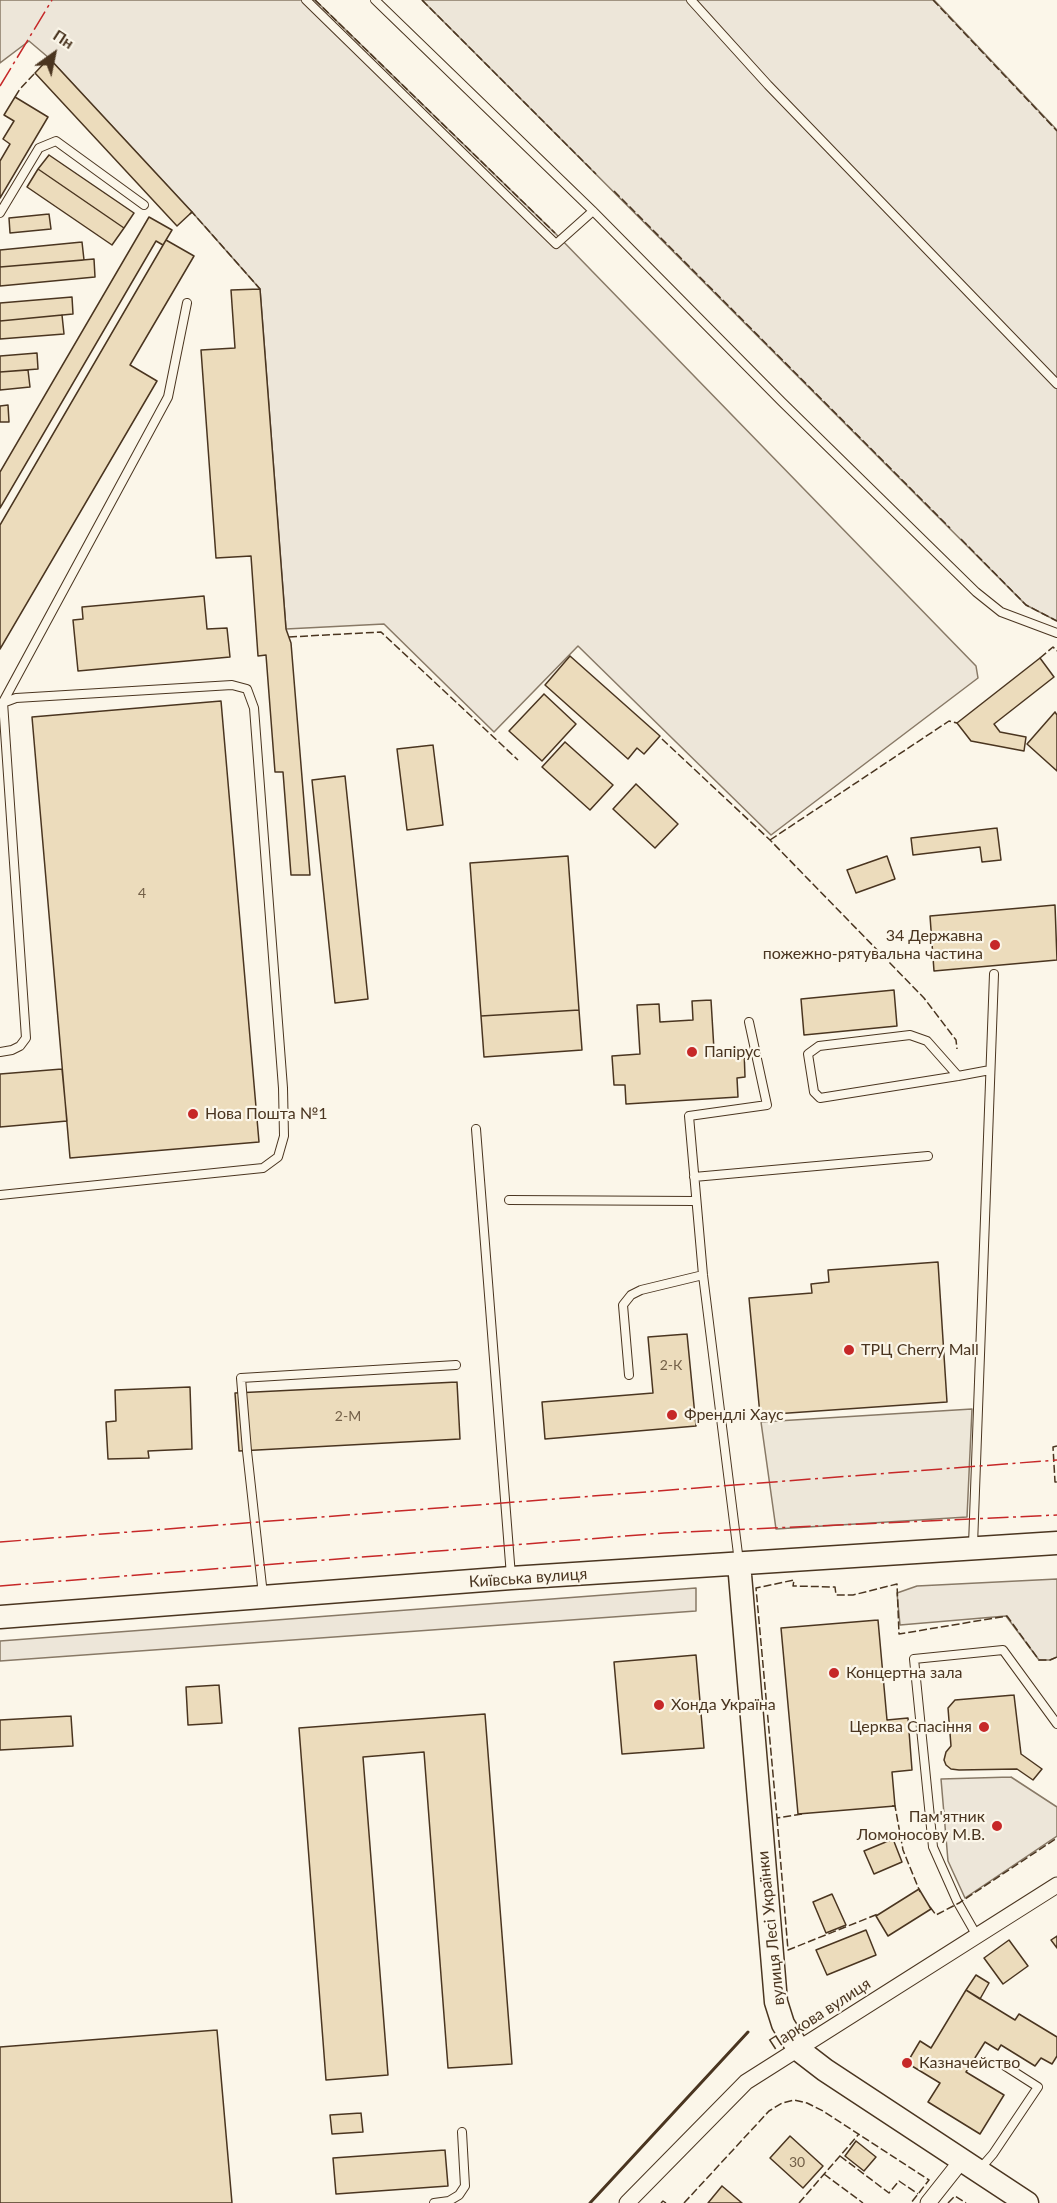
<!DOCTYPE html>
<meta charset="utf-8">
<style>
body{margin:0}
#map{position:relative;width:1057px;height:2203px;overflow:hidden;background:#fbf6e9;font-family:Lato,sans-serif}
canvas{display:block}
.north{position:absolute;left:24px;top:24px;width:60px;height:60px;-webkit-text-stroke:4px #fbf6e9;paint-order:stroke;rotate:33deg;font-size:16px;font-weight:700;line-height:24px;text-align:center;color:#4a3520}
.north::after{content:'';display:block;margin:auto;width:21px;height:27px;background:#4a3520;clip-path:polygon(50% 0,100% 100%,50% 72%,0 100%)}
</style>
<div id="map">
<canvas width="1057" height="2203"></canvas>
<div class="north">Пн</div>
</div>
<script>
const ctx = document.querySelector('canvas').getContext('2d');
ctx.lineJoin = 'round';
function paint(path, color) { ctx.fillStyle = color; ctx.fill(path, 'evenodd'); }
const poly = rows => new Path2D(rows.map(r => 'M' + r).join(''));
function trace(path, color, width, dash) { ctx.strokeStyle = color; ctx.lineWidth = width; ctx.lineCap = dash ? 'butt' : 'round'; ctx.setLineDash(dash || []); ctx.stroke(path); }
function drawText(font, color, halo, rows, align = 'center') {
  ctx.font = font + ' Lato,sans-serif'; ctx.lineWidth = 4.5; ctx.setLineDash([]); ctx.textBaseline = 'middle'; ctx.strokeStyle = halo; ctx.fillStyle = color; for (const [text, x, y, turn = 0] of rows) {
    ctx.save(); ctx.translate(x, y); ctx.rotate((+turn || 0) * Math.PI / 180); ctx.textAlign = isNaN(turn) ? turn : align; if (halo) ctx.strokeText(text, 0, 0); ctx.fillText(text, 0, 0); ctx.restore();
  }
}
const green = poly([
 [0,0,315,0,555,233,976,666,978,678,771,835,578,646,494,732,384,624,286,629,260,289,192,212,49,58,29,41,0,63,0,0],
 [422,0,934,0,1057,130,1057,621,1026,605,422,0],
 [1057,1579,1057,1657,1050,1660,1039,1660,1006,1616,900,1625,897,1593,917,1586,1057,1579],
 [696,1588,696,1611,0,1661,0,1641,696,1588],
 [1011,1777,1057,1807,1057,1836,965,1898,948,1861,941,1779,1011,1777]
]);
const parking = poly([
 [972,1409,967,1517,776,1529,761,1422,972,1409]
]);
const building = poly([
 [49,58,192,212,177,226,35,73,49,58],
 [15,97,48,117,0,198,0,161,10,144,3,139,14,121,4,115,15,97],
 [49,155,134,213,124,228,38,169,49,155],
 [38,169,124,228,112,245,27,187,38,169],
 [49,214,51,229,10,233,9,218,49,214],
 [149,217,172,230,163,245,156,241,0,508,0,472,149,217],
 [166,240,194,256,130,365,157,381,0,649,0,525,166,240],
 [82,242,84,260,0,267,0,250,82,242],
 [94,259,95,277,0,286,0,267,94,259],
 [260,289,286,629,291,643,310,875,291,875,283,772,275,772,266,655,258,656,251,556,216,558,201,350,235,348,231,290,260,289],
 [72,297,73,314,0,321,0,303,72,297],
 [62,315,64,334,0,339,0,321,62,315],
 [37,353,38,369,0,372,0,356,37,353],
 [28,370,30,387,0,390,0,372,28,370],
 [8,405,9,422,0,422,0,406,8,405],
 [204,596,207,629,227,628,230,657,78,671,73,620,83,619,82,607,204,596],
 [570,656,660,736,644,754,637,748,628,759,545,685,570,656],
 [1040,658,1054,677,994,724,1000,732,1026,737,1024,751,971,741,957,723,1040,658],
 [544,694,576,724,542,761,509,731,544,694],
 [221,701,259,1142,70,1158,32,717,221,701],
 [1055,712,1057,715,1057,771,1027,744,1055,712],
 [565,742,613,785,590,810,542,767,565,742],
 [433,745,443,825,407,830,397,749,433,745],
 [345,776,368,999,335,1003,312,780,345,776],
 [636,784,678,824,655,848,613,809,636,784],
 [997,828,1001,860,982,862,980,847,913,855,911,838,997,828],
 [568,856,579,1010,481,1016,470,863,568,856],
 [887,856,895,879,856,893,847,870,887,856],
 [1055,905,1057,960,934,971,930,916,1055,905],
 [894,990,897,1026,804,1035,801,999,894,990],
 [711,1000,714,1050,744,1049,745,1077,737,1078,738,1097,626,1104,625,1085,614,1085,612,1056,640,1054,637,1005,659,1004,660,1022,693,1020,692,1001,711,1000],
 [579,1010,582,1050,484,1057,481,1016,579,1010],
 [62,1069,67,1121,0,1127,0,1074,62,1069],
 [938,1262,947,1402,760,1415,749,1298,812,1293,811,1284,829,1282,828,1270,938,1262],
 [687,1334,696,1426,545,1439,542,1402,653,1393,648,1337,687,1334],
 [457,1382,460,1439,239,1451,235,1393,457,1382],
 [190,1387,192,1449,148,1451,149,1458,108,1459,106,1422,116,1421,115,1390,190,1387],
 [878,1620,887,1720,908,1718,912,1770,892,1772,895,1806,798,1814,781,1628,878,1620],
 [696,1655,704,1748,622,1754,614,1662,696,1655],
 [219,1685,222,1723,188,1725,186,1687,219,1685],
 [1014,1695,1021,1754,1042,1769,1033,1780,1017,1769,959,1770,951,1769,946,1765,944,1760,946,1752,951,1746,948,1708,955,1700,1014,1695],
 [485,1714,512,2064,448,2068,424,1752,363,1757,388,2075,326,2080,299,1728,485,1714],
 [71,1716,73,1746,0,1750,0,1720,71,1716],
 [893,1839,902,1862,874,1874,864,1851,893,1839],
 [919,1889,931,1909,888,1936,876,1916,919,1889],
 [832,1894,846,1925,826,1933,813,1902,832,1894],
 [866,1930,876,1955,827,1975,816,1950,866,1930],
 [1057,1936,1057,1948,1051,1940,1057,1936],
 [1009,1940,1028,1966,1003,1984,984,1958,1009,1940],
 [976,1975,989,1983,980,1999,966,1990,976,1975],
 [966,1990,1015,2020,1019,2014,1057,2037,1057,2056,1052,2064,1041,2058,1035,2066,1001,2045,998,2050,985,2042,966,2072,1004,2095,980,2134,928,2102,940,2083,907,2063,920,2041,931,2048,966,1990],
 [217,2030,232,2203,0,2203,0,2047,217,2030],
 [361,2113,363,2132,332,2134,330,2115,361,2113],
 [790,2136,823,2166,803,2188,770,2158,790,2136],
 [856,2141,876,2157,864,2171,845,2156,856,2141],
 [445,2150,448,2186,336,2194,333,2158,445,2150],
 [722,2186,742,2203,708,2203,722,2186]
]);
const lane = poly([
 [306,0,556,244,593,211],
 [375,0,593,211,782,402,976,592,1001,612,1057,633],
 [691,0,768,85,1057,384],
 [0,213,39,148,56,141,144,205],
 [0,704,16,698,232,685,247,689,254,708,283,1088,284,1136,278,1157,263,1168,0,1195],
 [0,1052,12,1050,20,1046,26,1038,3,702,168,397,187,303],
 [958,1076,927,1041,910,1035,819,1046,808,1054,814,1092,820,1098,958,1076,990,1070],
 [476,1129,511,1576],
 [694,1177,928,1156],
 [509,1200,695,1201],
 [629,1375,623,1305,631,1295,641,1290,703,1275],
 [973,1545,994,974],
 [739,1562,703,1275,689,1116,767,1105,749,1022],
 [263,1595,247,1451,241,1378,456,1365],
 [977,1936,957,1901,933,1847,914,1659,1003,1650,1057,1724],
 [979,2170,993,2154,1038,2087,1002,2064],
 [434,2203,449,2201,459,2195,465,2186,462,2132]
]);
const street = poly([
 [627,2203,746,2082,1057,1885],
 [928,2203,962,2160]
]);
const secondary = poly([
 [739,1563,774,1978,776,2002,783,2024,799,2050,825,2070,1027,2203],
 [0,1617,511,1578,1057,1543]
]);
const fence = poly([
 [315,0,555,233],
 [422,0,596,174],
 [933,0,1057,131],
 [15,97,20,89,35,73],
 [614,191,950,528],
 [190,214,192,212,260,289],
 [961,539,1026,605,1057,621],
 [289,637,381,632,518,760],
 [1040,658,1053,647,1057,651],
 [662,739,770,840,924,998,956,1040,957,1049],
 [770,840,949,721,957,723],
 [1057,1446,1053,1447,1055,1482,1057,1482],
 [892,1806,895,1806,903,1850,920,1892],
 [802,1814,777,1818,756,1588,794,1580,793,1586,835,1587,836,1595,853,1595,897,1584,899,1634,1007,1616,1039,1660,1050,1660,1057,1657],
 [777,1818,788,1950,878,1914],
 [930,1907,936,1915,959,1903,1057,1838],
 [840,2156,889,2193,899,2181,918,2194],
 [824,2174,863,2203],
 [661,2203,663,2201,666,2203],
 [684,2203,769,2111,782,2103,794,2100,807,2103,823,2111,929,2180,911,2203],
 [799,2203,859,2134],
 [948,2203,955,2196,966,2203]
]);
const wall = poly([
 [590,2203,748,2032]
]);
const power = poly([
 [0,86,52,0],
 [0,1542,1057,1460],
 [0,1586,664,1533,1057,1515]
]);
const markers = [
 [995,945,6,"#c62828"],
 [692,1052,6,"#c62828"],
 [193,1114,6,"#c62828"],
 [849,1350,6,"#c62828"],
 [672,1415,6,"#c62828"],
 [834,1673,6,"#c62828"],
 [659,1705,6,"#c62828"],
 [984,1727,6,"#c62828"],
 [997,1826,6,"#c62828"],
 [907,2063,6,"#c62828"]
];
const numberNames = [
 ["4",142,893],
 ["2-К",671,1365],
 ["2-М",348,1416],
 ["30",797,2162]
];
const poiNames = [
 ["34 Державна",983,936,"right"],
 ["пожежно-рятувальна частина",983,954,"right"],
 ["Папірус",704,1052],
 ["Нова Пошта №1",205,1114],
 ["ТРЦ Cherry Mall",861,1350],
 ["Френдлі Хаус",684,1415],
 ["Концертна зала",846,1673],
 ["Хонда Україна",671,1705],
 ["Церква Спасіння",972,1727,"right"],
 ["Пам'ятник",985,1817,"right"],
 ["Ломоносову М.В.",985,1835,"right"],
 ["Казначейство",919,2063]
];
const streetNames = [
 ["Київська вулиця",528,1578,-4],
 ["вулиця Лесі Українки",771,1928,-96],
 ["Паркова вулиця",820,2014,-33]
];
paint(green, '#ede6d9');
trace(green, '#887966', 1.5);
paint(parking, '#ede7d9');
trace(parking, '#887966', 1.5);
paint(building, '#ecdcbc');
trace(building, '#4a3520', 1.5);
trace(lane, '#4a3520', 10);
trace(street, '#4a3520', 17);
trace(secondary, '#4a3520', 25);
trace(lane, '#fbf6e9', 8);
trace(street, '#fbf6e9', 15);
trace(secondary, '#fbf6e9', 22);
trace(fence, '#4a3520', 1.5, [8, 3]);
trace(wall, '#4a3520', 3);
trace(power, '#c62828', 1.5, [21, 4.5, 3, 4.5]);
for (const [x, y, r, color] of markers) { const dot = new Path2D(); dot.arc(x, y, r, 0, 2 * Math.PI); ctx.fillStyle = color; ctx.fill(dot); trace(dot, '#fbf6e9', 2); }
drawText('14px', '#725f47', null, numberNames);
drawText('16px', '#4a3520', '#fbf6e9', poiNames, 'left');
drawText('16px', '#4a3520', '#fbf6e9', streetNames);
</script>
